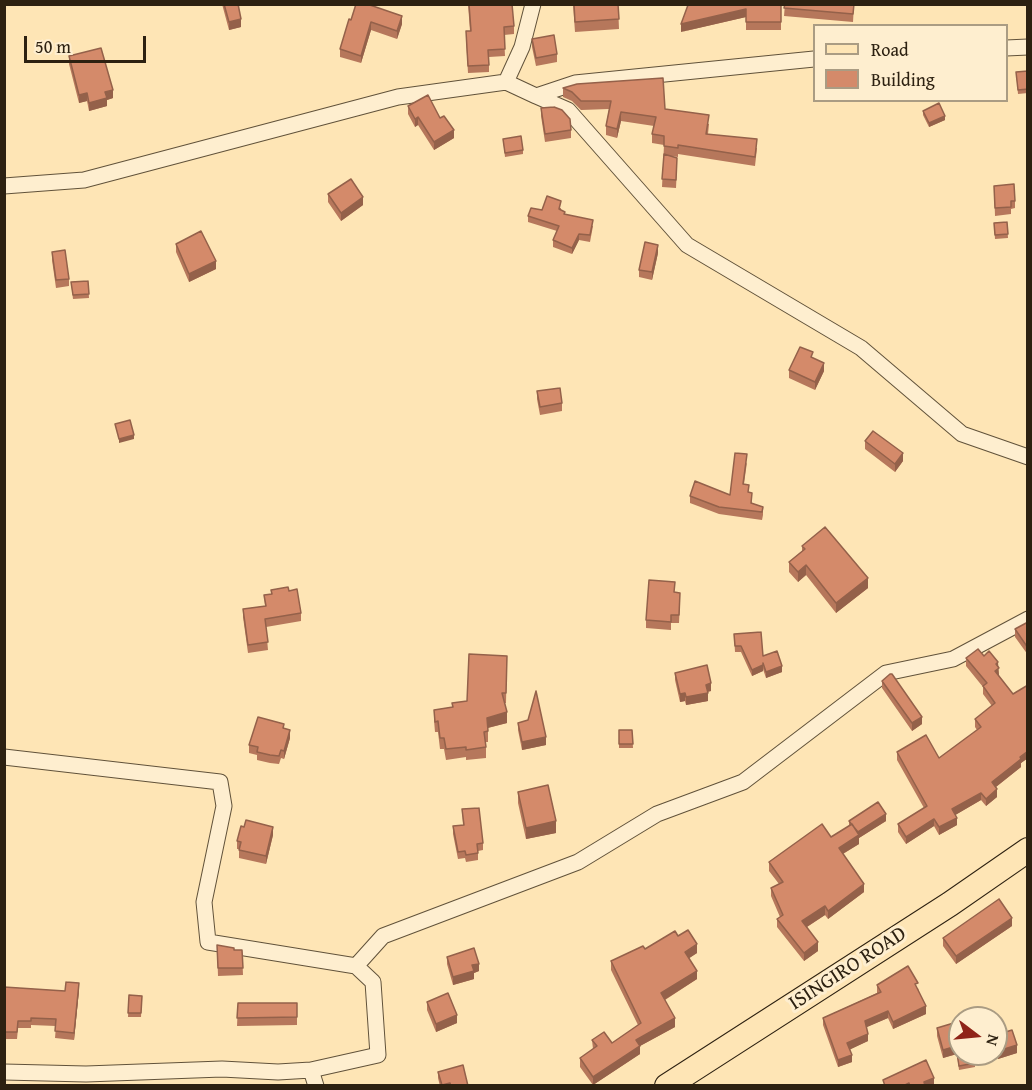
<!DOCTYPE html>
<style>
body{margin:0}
#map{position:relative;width:1032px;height:1090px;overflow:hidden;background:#fee5b5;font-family:"Gentium Book Plus",serif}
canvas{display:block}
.frame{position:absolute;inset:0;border:6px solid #2d2111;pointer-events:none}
.legend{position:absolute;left:813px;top:24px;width:195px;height:78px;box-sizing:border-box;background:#feeecf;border:2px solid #aa9c83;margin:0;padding:8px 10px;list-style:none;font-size:18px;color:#2d2111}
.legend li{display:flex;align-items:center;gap:12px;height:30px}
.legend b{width:30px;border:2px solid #aa9c83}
.north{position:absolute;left:948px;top:1006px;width:60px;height:60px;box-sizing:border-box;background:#feeecf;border:2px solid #aa9c83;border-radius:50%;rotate:106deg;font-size:16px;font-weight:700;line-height:24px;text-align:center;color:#2d2111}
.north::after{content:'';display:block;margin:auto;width:21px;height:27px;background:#8f2418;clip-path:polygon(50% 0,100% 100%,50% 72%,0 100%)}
.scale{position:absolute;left:24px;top:36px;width:122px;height:27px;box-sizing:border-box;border:3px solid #2d2111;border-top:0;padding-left:8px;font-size:18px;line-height:21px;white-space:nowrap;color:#2d2111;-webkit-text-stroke:4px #feeecf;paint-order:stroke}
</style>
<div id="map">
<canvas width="1032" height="1090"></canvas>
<div class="frame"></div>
<ul class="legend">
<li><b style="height:8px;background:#fee5b5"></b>Road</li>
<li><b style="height:16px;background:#d48a6a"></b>Building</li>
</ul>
<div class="north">N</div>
<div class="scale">50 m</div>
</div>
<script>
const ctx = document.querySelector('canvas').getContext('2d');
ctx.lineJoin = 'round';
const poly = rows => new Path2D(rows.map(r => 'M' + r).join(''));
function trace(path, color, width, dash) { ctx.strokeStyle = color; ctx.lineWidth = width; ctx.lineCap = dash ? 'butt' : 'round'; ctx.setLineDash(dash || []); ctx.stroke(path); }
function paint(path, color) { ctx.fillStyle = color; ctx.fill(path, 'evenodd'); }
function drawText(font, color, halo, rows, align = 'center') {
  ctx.font = font + ' "Gentium Book Plus",serif'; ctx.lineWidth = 6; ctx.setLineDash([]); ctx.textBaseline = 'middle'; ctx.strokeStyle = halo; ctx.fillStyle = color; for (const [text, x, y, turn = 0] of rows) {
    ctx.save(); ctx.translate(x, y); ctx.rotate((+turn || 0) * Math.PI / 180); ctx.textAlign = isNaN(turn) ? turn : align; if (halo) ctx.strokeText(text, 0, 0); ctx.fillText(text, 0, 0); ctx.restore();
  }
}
const minor = poly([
 [1006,48,1028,47],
 [506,82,522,47,533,4],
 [536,96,568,110,687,245,861,348,962,434,1028,457],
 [4,186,84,180,398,97,506,82,536,96,575,83,814,59],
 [4,757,220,782,224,806,204,902,208,942,356,966,373,982,378,1055,311,1070],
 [356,966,383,936,578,862,657,814,743,782,886,673,953,659,1028,619],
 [4,1072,86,1074,222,1069,278,1072,311,1070,316,1086]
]);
const primary = poly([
 [667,1086,950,904,1028,850]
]);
const wall = poly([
 [222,4,238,4,241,27,229,30],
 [468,4,514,26,514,34,504,35,505,56,489,57,489,72,468,73,466,39,470,31],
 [573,4,618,4,619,29,575,32],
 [781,4,781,30,746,30,746,17,681,32],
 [785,4,854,4,853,22,784,16],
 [349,19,402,24,397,39,371,30,361,63,340,57,340,49],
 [532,39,557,54,557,62,536,66,532,47],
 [69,56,113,98,107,100,107,106,89,111,87,101,79,103,69,64],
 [1028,71,1028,93,1018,94,1016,72],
 [563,88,665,109,709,124,708,134,757,148,755,166,678,154,678,157,671,156,677,166,676,188,662,187,664,145,652,143,652,134,654,126,621,121,617,138,606,135,606,126,609,109,581,110,572,101,563,97],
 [408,106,440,118,454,138,434,150,418,125,415,127,408,114],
 [541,108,571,130,571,138,545,142,541,116],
 [923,111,945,120,929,127,923,115],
 [503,139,523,150,523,154,505,157],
 [994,186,1015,201,1015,208,1011,209,1011,214,995,216],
 [328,194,363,205,341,221,328,202],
 [561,208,561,210,565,214,593,226,590,242,579,240,572,254,553,247,553,240,557,231,528,222,528,216,542,210],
 [1007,222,1008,238,995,239,994,223],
 [176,244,216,269,189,282,176,252],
 [52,252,69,279,69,286,56,288,52,260],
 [658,253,652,280,639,277,639,270],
 [88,281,89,298,73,299,71,282],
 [789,370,824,371,815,390,789,378],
 [537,391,562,403,562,411,540,415,537,399],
 [865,441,903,461,895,472,865,449],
 [747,462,744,484,749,493,752,503,763,507,763,515,762,520,719,514,690,503,690,496,730,495],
 [802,546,868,588,836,613,806,575,798,582,789,572,789,562,802,551],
 [271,590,289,591,301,613,301,621,266,627,268,650,248,653,243,617,243,609,265,606,264,595,271,594],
 [674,592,680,601,679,623,671,623,671,630,646,628,646,620],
 [1028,622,1028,655,1015,637,1015,629],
 [734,634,763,656,782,672,766,678,763,669,763,671,752,676,741,652,735,652],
 [507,656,506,703,505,703,507,723,488,728,488,742,486,742,486,758,466,760,466,757,446,760,444,749,440,749,438,732,435,732,434,720,434,710,452,707,467,701],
 [984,656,998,667,999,676,1013,694,1028,685,1028,758,1021,763,1021,767,996,787,997,797,986,806,981,800,955,815,957,825,939,835,934,826,906,844,898,832,898,824,924,808,897,760,897,752,939,758,977,730,975,727,975,719,992,706,983,694,983,687,966,666,966,658],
 [675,673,711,691,707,692,708,701,686,705,685,701,680,702,675,680],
 [882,681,922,724,912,731,882,688],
 [518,723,546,745,522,750,518,730],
 [284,728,290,738,284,759,281,758,279,764,270,763,257,760,257,755,249,753,249,745],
 [619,730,632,730,633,748,619,748],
 [518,792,556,833,526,839,518,803],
 [462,809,483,843,483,850,478,851,478,860,466,862,465,858,458,859,453,834,453,826,463,825],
 [849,821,886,821,859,838,859,844,843,854,864,892,828,919,825,915,807,927,818,951,804,961,777,927,777,919,780,917,771,896,771,888,779,884,769,871,769,862,831,837,849,826],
 [273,835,266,864,239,858,239,849,237,849,237,841],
 [1012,926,956,964,943,946,943,938],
 [217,945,234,950,242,950,243,975,218,976],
 [645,949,697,953,689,958,697,979,665,1000,675,1027,640,1046,640,1054,593,1085,580,1067,580,1058,593,1049,592,1040,612,1043,638,1025,611,970,611,961],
 [447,957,479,971,474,973,474,979,453,985,447,964],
 [877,985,918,988,926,1014,893,1029,888,1018,866,1027,868,1041,850,1049,852,1062,838,1067,823,1025,823,1018,877,993],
 [4,987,65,991,79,990,74,1040,55,1038,56,1026,31,1025,31,1028,18,1028,17,1039,4,1039],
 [129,995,142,996,141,1017,128,1017],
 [427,1002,457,1023,436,1032,427,1010],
 [238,1003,297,1017,297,1025,237,1026],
 [937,1028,960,1054,975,1063,975,1067,959,1070,957,1054,943,1058,937,1036],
 [996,1035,1017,1053,998,1059,996,1051],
 [438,1072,468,1086,440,1086,438,1078]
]);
const shadedWall = poly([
 [746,9,746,17,681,32,681,24],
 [402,16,402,24,397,39,397,31],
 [241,19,241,27,229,30,229,22],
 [371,22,371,30,361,63,361,56],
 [113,90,113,98,107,100,107,106,89,111,89,103,105,92],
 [87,93,87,101,79,103,79,95],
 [621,112,621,121,617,138,617,129],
 [945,116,945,120,929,127,929,123],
 [418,117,418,125,415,127,415,119],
 [454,130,454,138,434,150,434,142],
 [363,197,363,205,341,221,341,213],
 [579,234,579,240,572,254,572,248],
 [658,245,658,253,652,280,652,272],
 [216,261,216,269,189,282,189,274],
 [824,363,824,371,815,390,815,382],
 [134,435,134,439,119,443,119,439],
 [903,453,903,461,895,472,895,464],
 [806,565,806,575,798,582,798,572],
 [868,578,868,588,836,613,836,603],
 [998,662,999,676,995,679,996,664],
 [763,665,763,671,752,676,752,670],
 [782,666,782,672,766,678,766,672],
 [711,683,711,691,706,692,706,685],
 [685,693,685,701,680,702,680,694],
 [708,693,708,701,686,705,686,697],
 [507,712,507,723,487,728,487,718],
 [922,717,922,724,912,731,912,723],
 [290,730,290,738,284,759,284,751],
 [546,737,546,745,522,750,522,742],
 [1028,751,1028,758,1021,763,1021,767,992,790,992,782],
 [997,789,997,797,986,806,986,799],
 [981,793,981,800,952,817,952,809],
 [886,814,886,821,859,838,859,844,839,856,839,848,857,832],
 [957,818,957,825,939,835,939,827],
 [934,819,934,826,906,844,906,837],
 [556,821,556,833,526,839,526,828],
 [273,827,273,835,266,864,266,856],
 [864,884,864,892,828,919,828,911],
 [825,906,825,915,802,930,802,921],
 [1012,918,1012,926,956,964,956,956],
 [818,942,818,951,804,961,804,953],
 [697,944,697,953,685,961,685,952],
 [479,964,479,971,474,973,474,979,453,985,453,977,472,965],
 [697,971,697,979,661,1002,661,993],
 [79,983,79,990,74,1040,74,1033],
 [926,1006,926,1014,893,1029,893,1022],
 [888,1011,888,1018,865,1028,865,1021],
 [457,1015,457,1023,436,1032,436,1024],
 [675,1018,675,1027,640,1046,640,1054,593,1085,593,1077,636,1040],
 [868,1034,868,1041,847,1051,847,1043],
 [960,1045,960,1053,943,1058,943,1050],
 [1017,1045,1017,1053,998,1059,998,1051],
 [852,1055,852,1062,838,1067,838,1060],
 [934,1078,934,1085,924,1086,924,1082],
 [450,1083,450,1086,442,1086,442,1085]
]);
const building = poly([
 [224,4,238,4,241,19,229,22,224,4],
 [356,4,367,4,402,16,397,31,371,22,361,56,340,49,349,19,351,20,356,4],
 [469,4,512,4,514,26,504,27,505,49,488,50,489,65,468,66,466,31,471,31,469,4],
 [574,4,618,4,619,19,575,22,574,4],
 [690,4,781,4,781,22,746,22,746,9,681,24,688,5,690,4],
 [785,4,854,4,853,14,784,8,785,4],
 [554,35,557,54,536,58,532,39,554,35],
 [101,48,113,90,105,92,107,98,89,103,87,93,79,95,69,56,101,48],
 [1028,71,1028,89,1018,90,1016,72,1028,71],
 [663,78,665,109,709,115,706,134,757,139,755,157,678,145,678,148,664,146,664,136,652,134,656,117,621,112,617,129,606,126,611,101,581,101,572,92,563,88,577,84,663,78],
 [428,95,440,118,444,116,454,130,434,142,418,117,415,119,408,106,428,95],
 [939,103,945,116,929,123,923,111,939,103],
 [554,107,562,110,570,119,571,130,545,134,541,108,554,107],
 [521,136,523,150,505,153,503,139,521,136],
 [664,154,677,158,676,180,662,179,664,154],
 [351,179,363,197,341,213,328,194,351,179],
 [1014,184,1015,201,1011,201,1011,207,995,208,994,186,1014,184],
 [547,196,561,201,559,209,565,212,564,214,593,220,590,235,579,234,572,248,553,240,559,226,528,216,531,208,542,210,547,196],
 [1007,222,1008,234,995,235,994,223,1007,222],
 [201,231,216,261,189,274,176,244,201,231],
 [645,242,658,245,652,272,639,270,645,242],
 [65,250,69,279,56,280,52,252,65,250],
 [88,281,89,294,73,295,71,282,88,281],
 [800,347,813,352,811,357,824,363,815,382,789,370,800,347],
 [560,388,562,403,540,407,537,391,560,388],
 [130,420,134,435,119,439,115,424,130,420],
 [873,431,903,453,895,464,865,441,873,431],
 [735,453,747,454,743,484,749,485,748,492,752,493,751,503,763,507,762,512,719,507,690,496,695,481,730,495,735,453],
 [825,527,868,578,836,603,806,565,798,572,789,562,805,549,802,546,825,527],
 [649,580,675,582,674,592,680,593,679,615,671,615,671,622,646,620,649,580],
 [288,587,289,591,297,589,301,613,265,619,268,642,248,645,243,609,266,606,264,595,272,594,271,590,288,587],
 [1028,622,1028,648,1015,629,1028,622],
 [761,632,763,656,777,651,782,666,766,672,763,663,763,665,752,670,741,646,735,646,734,634,761,632],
 [978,649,984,656,989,651,998,662,996,664,999,668,995,671,1013,694,1028,685,1028,751,1020,757,1021,759,992,782,997,789,986,799,981,793,952,809,957,818,939,827,934,819,906,837,898,824,927,806,897,752,926,735,939,758,981,727,975,719,995,703,983,686,987,683,966,658,978,649],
 [469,654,507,656,506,693,502,693,507,712,487,718,488,731,484,732,486,747,466,750,466,747,446,749,444,738,440,738,438,721,435,722,434,710,453,707,452,703,467,701,469,654],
 [707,665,711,683,706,685,708,693,686,697,685,693,680,694,675,673,707,665],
 [890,674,892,674,922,717,912,723,882,681,890,674],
 [536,691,546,737,522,742,518,723,528,720,536,691],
 [258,717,284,724,283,728,290,730,284,751,281,750,279,756,270,755,257,752,258,747,249,745,258,717],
 [619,730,632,730,633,744,619,744,619,730],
 [548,785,556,821,526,828,518,792,548,785],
 [878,802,886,814,858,832,849,821,878,802],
 [479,808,483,843,477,844,478,853,466,855,465,851,458,852,453,826,464,825,462,809,479,808],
 [246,820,273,827,266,856,239,850,241,842,237,841,241,826,244,827,246,820],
 [822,824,831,837,852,824,859,835,839,848,864,884,828,911,825,906,802,921,818,942,804,953,777,919,783,915,771,888,783,882,769,862,822,824],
 [999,899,1012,918,956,956,943,938,999,899],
 [688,930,697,944,685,952,697,971,661,993,675,1018,636,1040,640,1046,593,1077,580,1058,597,1046,592,1040,604,1032,612,1043,641,1023,611,961,643,946,645,949,675,931,678,936,688,930],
 [217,945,234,948,234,950,242,950,243,968,218,968,217,945],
 [474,948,479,964,472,965,474,971,453,977,447,957,474,948],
 [908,966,918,983,915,984,926,1006,893,1022,888,1011,865,1021,868,1034,847,1043,852,1055,838,1060,823,1018,881,992,877,985,908,966],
 [66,982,79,983,74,1033,55,1031,56,1019,31,1018,31,1021,18,1021,17,1032,4,1032,4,987,65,991,66,982],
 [448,993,457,1015,436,1024,427,1002,448,993],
 [129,995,142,996,141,1013,128,1013,129,995],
 [238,1003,297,1003,297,1017,237,1018,238,1003],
 [957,1022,960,1034,960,1045,943,1050,937,1028,957,1022],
 [1012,1030,1017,1045,998,1051,996,1043,996,1035,1012,1030],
 [957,1053,960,1053,960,1054,973,1054,975,1063,959,1066,957,1053],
 [926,1060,934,1078,924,1082,925,1086,910,1086,909,1083,903,1086,885,1086,883,1080,926,1060],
 [463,1065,468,1086,451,1086,450,1083,442,1085,438,1072,463,1065]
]);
const streetNames = [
 ["ISINGIRO ROAD",848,969,-33]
];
trace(minor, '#61523a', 17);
trace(primary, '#2d2111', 26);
trace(minor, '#feeecf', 15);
trace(primary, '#fee5b5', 24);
paint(wall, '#b6775b');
paint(shadedWall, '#94614a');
paint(building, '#d48a6a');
trace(building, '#94614a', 1.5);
drawText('21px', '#2d2111', '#feeecf', streetNames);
</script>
